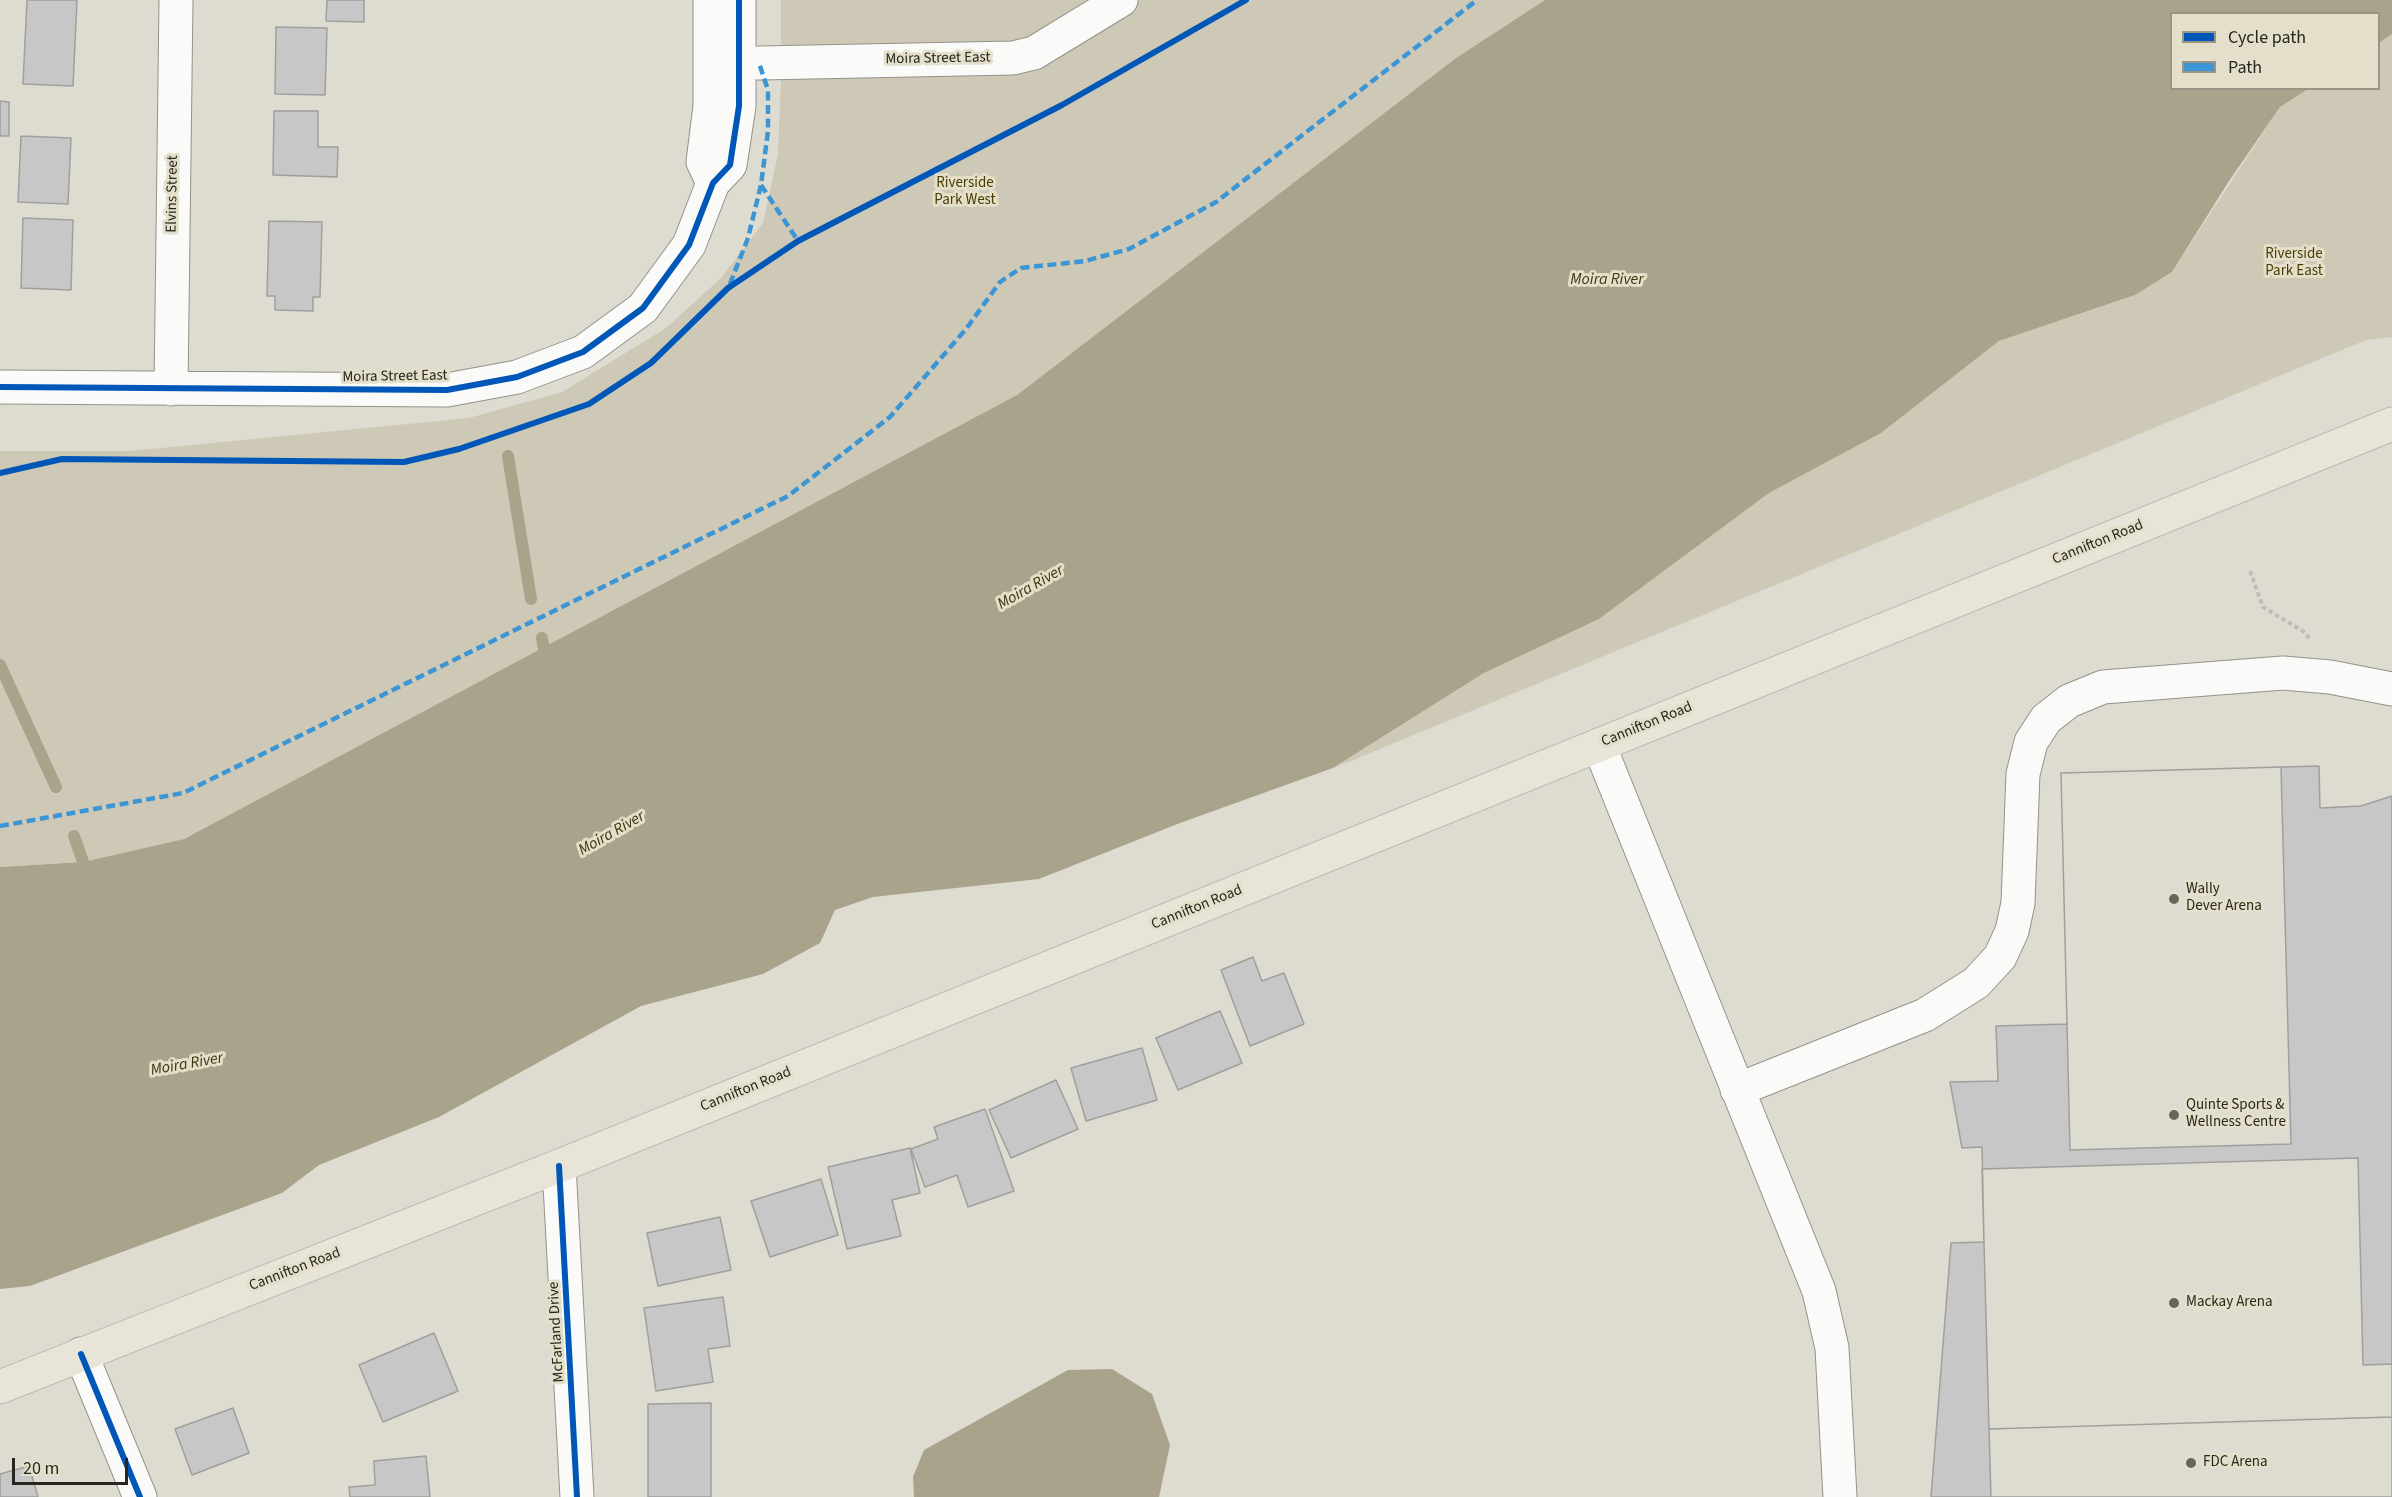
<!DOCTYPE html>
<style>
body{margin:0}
#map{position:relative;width:2392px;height:1497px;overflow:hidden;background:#dedcd0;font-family:"Source Sans 3",sans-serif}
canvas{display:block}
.legend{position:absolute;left:2170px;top:12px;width:210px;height:78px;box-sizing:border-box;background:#e4dfca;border:2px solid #999585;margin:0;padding:8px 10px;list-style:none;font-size:18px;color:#28261e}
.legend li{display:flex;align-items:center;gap:12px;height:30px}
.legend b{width:30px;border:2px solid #999585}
.scale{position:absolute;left:12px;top:1458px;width:116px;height:27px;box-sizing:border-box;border:3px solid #28261e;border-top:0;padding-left:8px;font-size:18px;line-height:21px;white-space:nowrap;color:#28261e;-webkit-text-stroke:4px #e4dfca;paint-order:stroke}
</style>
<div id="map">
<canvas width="2392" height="1497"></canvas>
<ul class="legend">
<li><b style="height:8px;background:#0057b8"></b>Cycle path</li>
<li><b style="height:8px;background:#3c95d5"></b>Path</li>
</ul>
<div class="scale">20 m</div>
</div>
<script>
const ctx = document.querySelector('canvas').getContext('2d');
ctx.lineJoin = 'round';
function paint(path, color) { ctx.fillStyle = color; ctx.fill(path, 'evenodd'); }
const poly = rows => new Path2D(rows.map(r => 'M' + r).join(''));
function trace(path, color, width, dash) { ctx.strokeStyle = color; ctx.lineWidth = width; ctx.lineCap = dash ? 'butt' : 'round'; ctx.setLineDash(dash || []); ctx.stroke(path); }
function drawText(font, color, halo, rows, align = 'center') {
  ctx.font = font + ' "Source Sans 3",sans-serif'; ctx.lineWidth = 6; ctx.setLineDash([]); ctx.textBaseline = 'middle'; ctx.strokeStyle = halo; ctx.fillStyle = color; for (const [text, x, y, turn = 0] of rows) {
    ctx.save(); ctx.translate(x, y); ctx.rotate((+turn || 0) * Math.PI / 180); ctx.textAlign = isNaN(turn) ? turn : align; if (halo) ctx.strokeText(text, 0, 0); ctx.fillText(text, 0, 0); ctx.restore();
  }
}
const green = poly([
 [781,0,1545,0,1456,58,1017,395,184,839,83,862,0,867,0,451,130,451,469,418,562,392,666,328,721,278,763,223,778,154,781,80],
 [2392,34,2392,337,2366,340,1334,768,1484,673,1599,619,1769,493,1881,433,1999,341,2135,295,2172,272,2280,107,2308,89,2378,88,2379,43]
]);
const water = poly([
 [1545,0,2392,0,2392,34,2379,43,2378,14,2172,14,2172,88,2308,89,2280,107,2229,181,2172,272,2135,295,1999,341,1881,433,1769,493,1599,619,1484,673,1333,768,1180,823,1039,879,873,897,835,910,820,943,763,974,641,1006,439,1117,319,1165,282,1193,30,1286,0,1289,0,867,83,862,184,839,1017,395,1456,58],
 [1112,1369,1152,1394,1170,1445,1159,1497,914,1497,913,1477,924,1450,1068,1370]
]);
const stream = poly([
 [508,456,531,599],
 [542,638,544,649],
 [0,665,56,787],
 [74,836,83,862]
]);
const building = poly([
 [27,0,77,0,73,86,23,84,27,0],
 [327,0,364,0,364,22,326,21,327,0],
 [276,27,327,28,325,95,275,94,276,27],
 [0,101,9,102,9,136,0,136,0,101],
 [274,111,318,111,318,147,338,147,337,177,273,175,274,111],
 [21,136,71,138,68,204,18,202,21,136],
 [23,218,73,220,71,290,21,288,23,218],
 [269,221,322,222,320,297,313,297,313,311,275,310,275,296,267,296,269,221],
 [2319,766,2320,808,2361,806,2392,796,2392,1497,1931,1497,1951,1243,1984,1242,1982,1147,1962,1148,1950,1082,1998,1081,1996,1026,2067,1024,2061,773,2319,766],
 [2281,767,2291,1144,2070,1150,2061,773,2281,767],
 [1253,957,1262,981,1284,973,1304,1024,1250,1046,1221,970,1253,957],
 [1220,1011,1242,1063,1178,1090,1156,1038,1220,1011],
 [1142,1048,1157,1100,1086,1121,1071,1068,1142,1048],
 [1056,1080,1078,1129,1011,1158,989,1110,1056,1080],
 [985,1109,1014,1191,968,1207,957,1175,925,1187,911,1149,938,1139,934,1127,985,1109],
 [910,1148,920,1193,892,1200,901,1236,847,1249,828,1167,910,1148],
 [2358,1158,2363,1365,2392,1364,2392,1417,1989,1429,1982,1169,2358,1158],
 [821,1179,838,1235,770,1257,751,1201,821,1179],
 [720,1217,731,1270,658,1286,647,1233,720,1217],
 [723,1297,730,1346,708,1349,713,1382,656,1391,644,1308,723,1297],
 [434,1333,458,1391,383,1422,359,1365,434,1333],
 [711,1403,711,1497,648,1497,648,1404,711,1403],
 [233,1408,249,1453,192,1475,175,1429,233,1408],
 [2392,1417,2392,1497,1991,1497,1989,1429,2392,1417],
 [426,1456,430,1497,350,1497,349,1487,375,1485,374,1461,426,1456],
 [29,1466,38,1497,0,1497,0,1474,29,1466]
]);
const path = poly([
 [2250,571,2263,607,2306,633,2309,639]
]);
const minor = poly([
 [710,0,710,106,703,162,713,183],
 [710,64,1013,58,1034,53,1121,0],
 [0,387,447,390,517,377,583,352,643,308,689,245,713,183,730,165,739,106,739,0],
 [171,389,176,0],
 [1599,745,1819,1291,1832,1348,1840,1497],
 [1737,1090,1925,1015,1976,983,2000,957,2012,931,2018,903,2023,774,2031,742,2046,719,2069,701,2103,687,2283,673,2330,677,2392,689],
 [559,1166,577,1497],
 [81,1354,140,1497]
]);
const major = poly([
 [0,1387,559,1166,2392,424]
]);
const quiet = poly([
 [761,185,798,241],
 [730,284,748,238,761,185,768,131,768,90,759,63],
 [0,826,183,793,788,496,890,417,966,329,1000,282,1021,268,1085,261,1129,249,1216,202,1477,0]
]);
const cycleway = poly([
 [0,387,447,390,517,377,583,352,643,308,689,245,713,183,730,165,739,106,739,0],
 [0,473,62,459,404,462,459,449,589,404,651,363,728,288,798,241,1062,105,1246,0],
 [559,1166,577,1497],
 [81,1354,140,1497]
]);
const markers = [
 [2174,899,6,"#68665c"],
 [2174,1115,6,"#68665c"],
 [2174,1303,6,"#68665c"],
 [2191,1463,6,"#68665c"]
];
const streetNames = [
 ["Moira Street East",938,59,-1],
 ["Elvins Street",173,194,-89],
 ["Moira Street East",395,377,-1],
 ["Cannifton Road",2098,543,-22],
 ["Cannifton Road",1647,725,-22],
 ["Cannifton Road",1197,908,-22],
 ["Cannifton Road",746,1090,-22],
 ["Cannifton Road",295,1270,-21],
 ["McFarland Drive",557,1332,-93]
];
const parkNames = [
 ["Riverside",965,184],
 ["Park West",965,201],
 ["Riverside",2294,255],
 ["Park East",2294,272]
];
const poiNames = [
 ["Wally",2186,890],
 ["Dever Arena",2186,907],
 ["Quinte Sports &",2186,1106],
 ["Wellness Centre",2186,1123],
 ["Mackay Arena",2186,1303],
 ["FDC Arena",2203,1463]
];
const waterNames = [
 ["Moira River",1607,280],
 ["Moira River",1031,588,-30],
 ["Moira River",612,834,-30],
 ["Moira River",187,1065,-10]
];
paint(green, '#cec9b6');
paint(water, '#aaa38b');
trace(stream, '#aaa38b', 12);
paint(building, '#c7c7c7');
trace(building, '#9fa09d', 1.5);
trace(minor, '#949289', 35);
trace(major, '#bcbbb5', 35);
trace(path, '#bfbdb9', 4, [4.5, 3]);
trace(minor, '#fafaf8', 33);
trace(major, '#e8e5d8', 33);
trace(quiet, '#3c95d5', 4.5, [9, 4.5]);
trace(cycleway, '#0057b8', 6);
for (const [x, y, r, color] of markers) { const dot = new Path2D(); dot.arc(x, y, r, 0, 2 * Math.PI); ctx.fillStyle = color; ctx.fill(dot); trace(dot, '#e4dfca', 2); }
drawText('15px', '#28261e', '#e4dfca', streetNames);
drawText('15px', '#4b3d02', '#e4dfca', parkNames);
drawText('15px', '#28261e', '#e4dfca', poiNames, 'left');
drawText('italic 16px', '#3f350b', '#e4dfca', waterNames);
</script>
